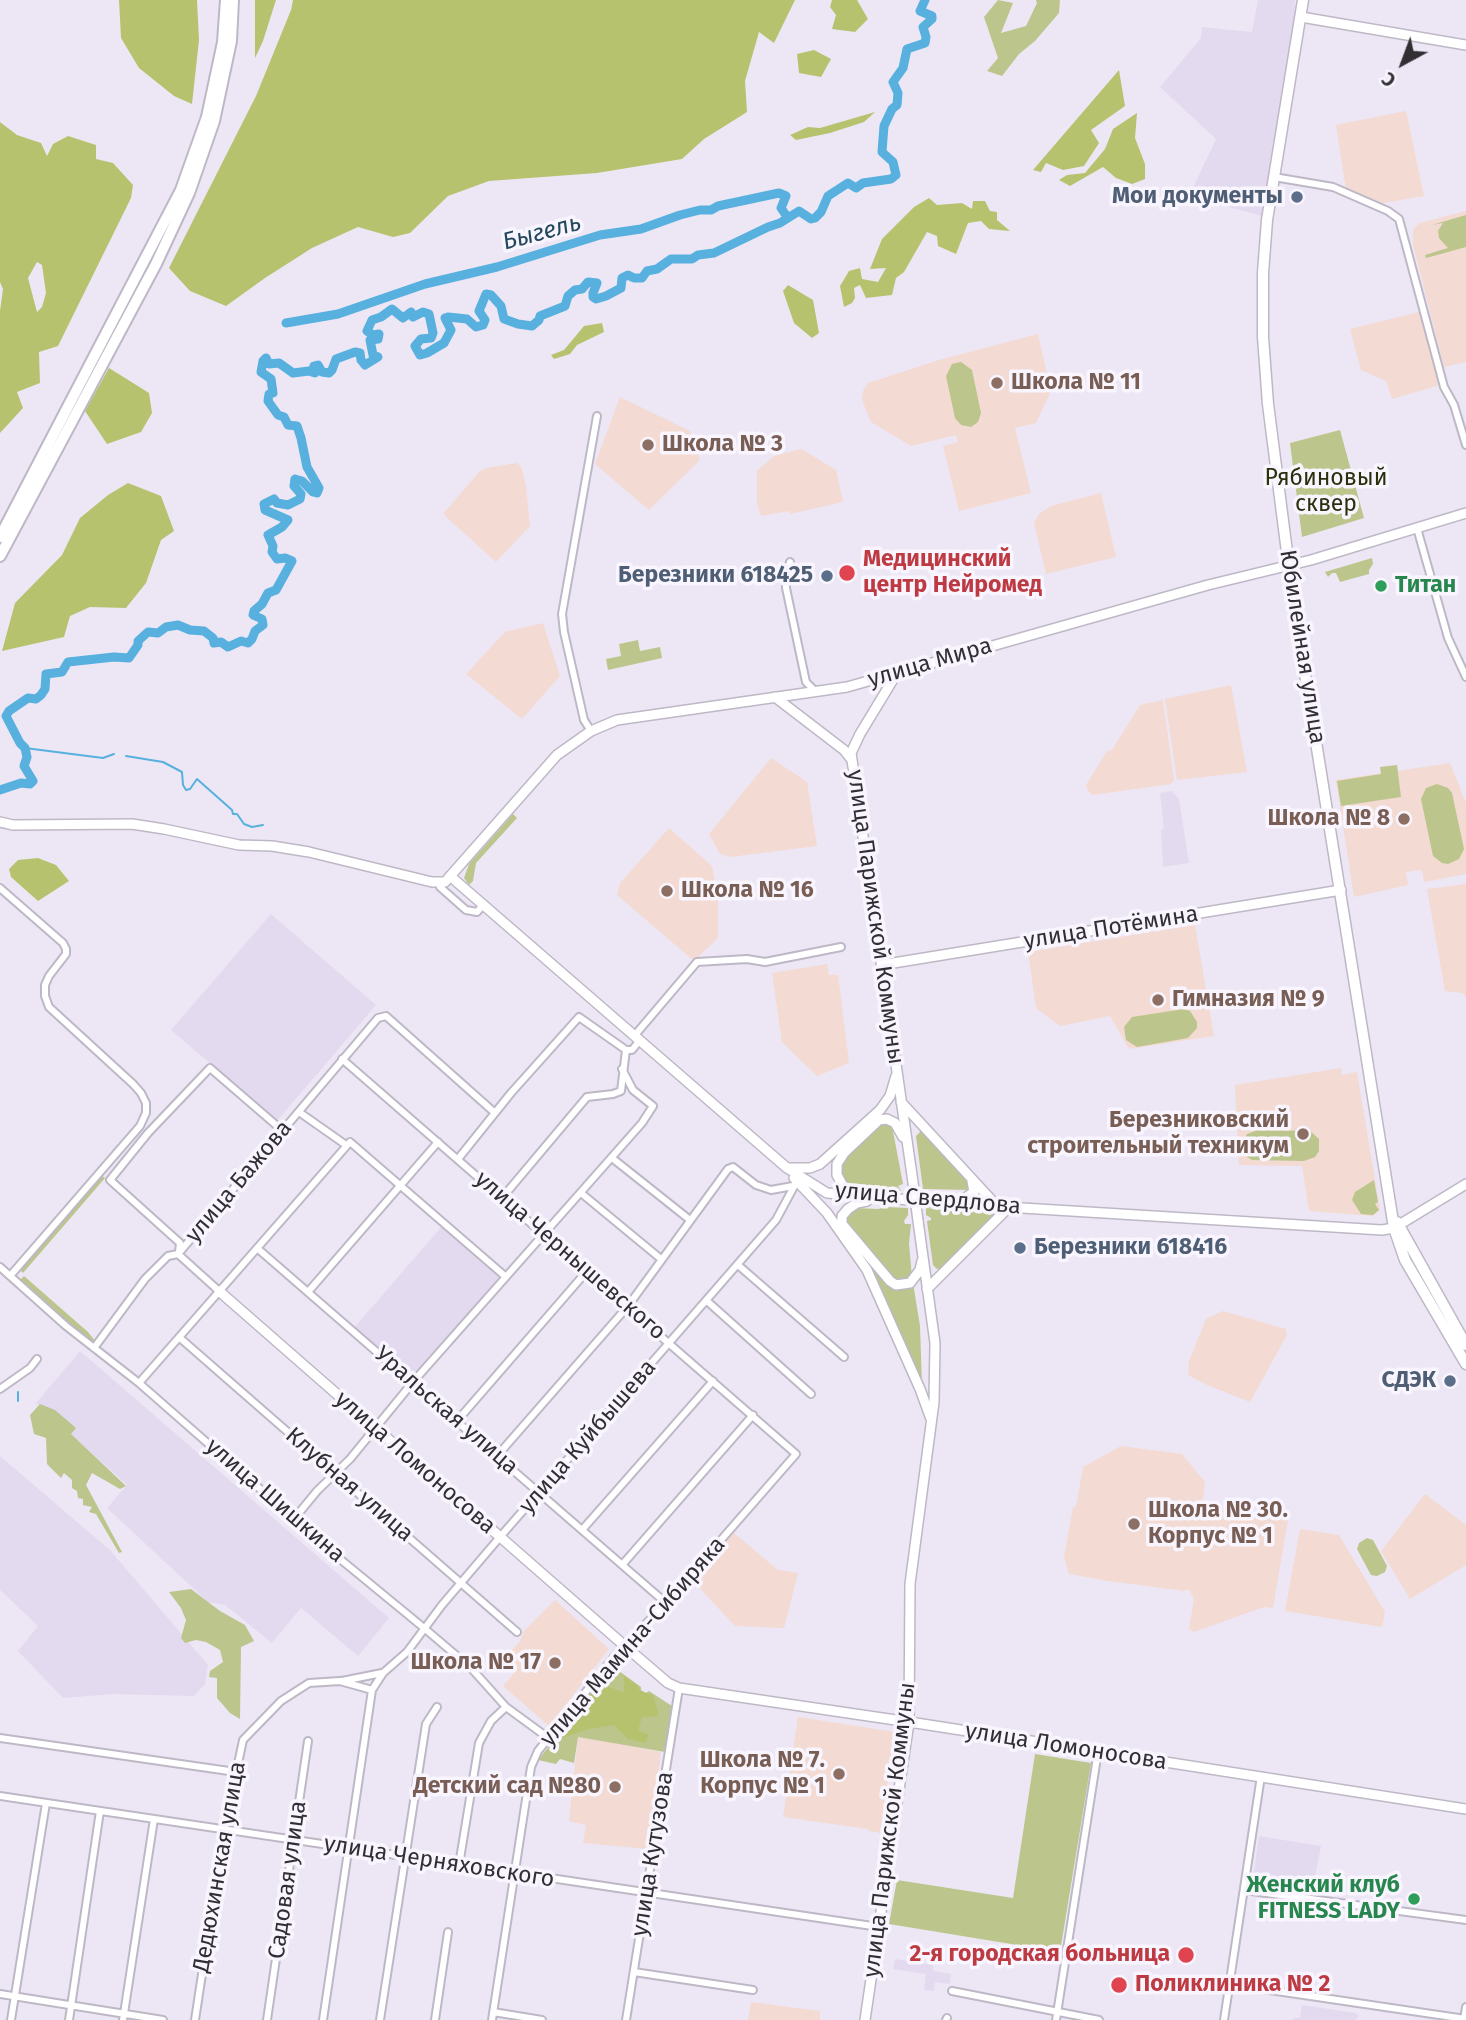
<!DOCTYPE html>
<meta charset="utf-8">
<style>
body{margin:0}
#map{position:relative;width:1466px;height:2020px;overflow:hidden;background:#ede7f5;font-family:"Fira Sans",sans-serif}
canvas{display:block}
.north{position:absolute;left:1368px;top:28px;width:70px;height:70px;-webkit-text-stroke:5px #f9f5fe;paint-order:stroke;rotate:221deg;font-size:19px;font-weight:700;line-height:28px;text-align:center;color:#312f34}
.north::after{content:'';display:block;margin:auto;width:24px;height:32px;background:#312f34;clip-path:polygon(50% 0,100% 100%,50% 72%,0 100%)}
</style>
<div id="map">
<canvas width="1466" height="2020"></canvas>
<div class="north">С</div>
</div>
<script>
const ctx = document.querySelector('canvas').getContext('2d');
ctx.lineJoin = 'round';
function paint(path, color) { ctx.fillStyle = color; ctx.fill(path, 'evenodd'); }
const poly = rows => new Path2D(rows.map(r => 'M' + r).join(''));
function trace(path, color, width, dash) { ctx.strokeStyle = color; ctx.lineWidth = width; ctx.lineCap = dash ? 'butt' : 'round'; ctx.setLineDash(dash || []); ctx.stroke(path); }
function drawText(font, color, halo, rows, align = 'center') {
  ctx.font = font + ' "Fira Sans",sans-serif'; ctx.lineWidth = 7; ctx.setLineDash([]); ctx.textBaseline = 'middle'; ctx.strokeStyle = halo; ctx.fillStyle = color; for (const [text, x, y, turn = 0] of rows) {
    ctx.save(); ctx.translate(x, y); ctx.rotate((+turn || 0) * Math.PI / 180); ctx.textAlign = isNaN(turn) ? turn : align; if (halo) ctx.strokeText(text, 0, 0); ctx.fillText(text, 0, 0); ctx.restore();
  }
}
const built = poly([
 [1258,0,1295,0,1294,23,1262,216,1189,196,1216,139,1160,87,1201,38,1202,27,1252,32],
 [1172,791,1179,799,1189,863,1163,867,1161,830,1164,829,1160,793],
 [271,914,376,1005,277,1121,171,1030],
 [443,1225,500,1276,412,1379,353,1329],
 [80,1351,389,1618,358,1656,301,1608,272,1643,225,1605,208,1602,107,1508,127,1485,36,1403],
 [0,1456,110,1550,208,1665,205,1684,194,1696,113,1694,63,1698,18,1651,38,1626,0,1590],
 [1259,1836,1321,1846,1313,1887,1253,1878],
 [895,1959,933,1965,933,1971,951,1974,950,1984,935,1982,934,1991,924,1990,926,1974,893,1969],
 [1302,2005,1356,2013,1359,2016,1355,2020,1293,2020,1294,2018,1300,2018]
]);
const education = poly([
 [1406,111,1424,196,1383,203,1346,190,1336,125],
 [1466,211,1466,362,1444,367,1413,245,1413,229,1420,223],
 [1419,312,1440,385,1392,399,1386,381,1361,370,1350,329],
 [1038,334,1051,391,1036,423,1015,428,1031,493,959,511,943,446,958,442,956,435,911,446,871,422,862,400,863,391,868,383,939,360],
 [620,397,690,431,700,460,649,510,595,464],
 [801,449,836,470,843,502,790,514,789,511,761,516,757,503,757,471,774,456],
 [517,463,521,467,526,486,530,526,496,562,443,514,479,472,486,468],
 [1101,493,1116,557,1046,574,1034,523,1039,514,1051,506],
 [543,623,560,676,522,719,466,674,505,632],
 [1231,685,1247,772,1177,780,1165,699],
 [1163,700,1174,780,1171,784,1092,795,1088,791,1086,785,1107,751,1112,750,1140,705],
 [771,758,807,782,817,846,730,857,720,854,709,834],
 [1450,763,1466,803,1466,874,1424,882,1422,870,1406,872,1408,885,1354,897,1336,780],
 [669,828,712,866,718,901,718,938,694,961,617,895,620,883],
 [1466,884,1466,997,1462,993,1445,991,1427,889],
 [1195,925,1214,1036,1129,1049,1110,1016,1060,1026,1036,1008,1028,952],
 [827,964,829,975,838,975,849,1063,817,1076,782,1042,772,973],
 [1341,1068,1342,1075,1357,1072,1380,1209,1373,1216,1309,1211,1302,1166,1239,1165,1235,1085],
 [1223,1311,1286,1329,1287,1335,1250,1402,1207,1385,1188,1375,1189,1361,1206,1319],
 [1121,1446,1182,1454,1205,1482,1202,1507,1288,1520,1273,1608,1264,1607,1194,1632,1189,1629,1194,1599,1189,1589,1185,1591,1108,1581,1069,1574,1064,1557,1073,1507,1076,1507,1083,1467],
 [1425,1494,1466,1525,1466,1565,1410,1599,1381,1551],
 [1300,1529,1339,1535,1385,1612,1382,1627,1285,1611],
 [734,1533,778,1570,798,1573,784,1628,735,1626,692,1580],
 [555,1600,609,1649,549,1726,503,1686,518,1668,506,1657,520,1641,524,1631],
 [798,1717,895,1732,880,1833,869,1831,868,1829,783,1817],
 [578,1736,661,1752,649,1849,583,1843,586,1825,569,1821],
 [751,2002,820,2011,820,2020,748,2020]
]);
const green = poly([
 [998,0,1013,3,1001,33,1026,26,1037,3,1036,0,1060,0,1059,13,1035,41,1019,54,1002,76,987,71,998,58,984,17],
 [1466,215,1466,247,1426,258,1425,255,1448,248,1439,238,1438,231,1443,223,1432,225],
 [961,362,972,370,981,413,978,422,971,427,961,425,955,418,946,376,952,364],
 [1340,430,1364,518,1302,537,1290,443],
 [1372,558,1373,564,1369,570,1369,574,1340,582,1336,573,1332,573,1328,577,1325,572],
 [638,640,640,651,660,647,662,658,608,670,606,659,621,656,619,644],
 [1397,765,1401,797,1341,806,1337,781,1381,774,1380,767],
 [1437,784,1448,788,1452,793,1464,849,1459,859,1448,864,1442,863,1433,856,1421,799,1426,788],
 [513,814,517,818,476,863,473,881,469,885,464,878,469,864],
 [1184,1009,1190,1011,1197,1022,1197,1028,1188,1038,1137,1047,1126,1040,1124,1027,1132,1017],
 [888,1123,892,1126,903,1184,898,1186,901,1191,854,1188,843,1182,839,1166,841,1161,879,1124],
 [1258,1130,1310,1131,1319,1139,1319,1151,1315,1157,1304,1161,1252,1160,1247,1157,1242,1146,1247,1134],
 [921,1131,968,1180,970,1190,923,1189,916,1136],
 [101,1175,105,1178,23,1273,19,1269],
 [1374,1180,1378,1202,1375,1204,1379,1210,1373,1215,1361,1214,1352,1200,1355,1192],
 [886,1207,908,1208,908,1215,904,1221,905,1224,911,1224,909,1243,912,1278,897,1284,843,1225,844,1218,856,1208,878,1209],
 [926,1208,994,1212,993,1219,945,1268,937,1269,933,1265,927,1221,931,1220,931,1218,926,1215],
 [849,1238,890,1284,913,1283,920,1326,922,1386,883,1294,872,1271],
 [24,1276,88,1332,95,1341,93,1344,19,1281],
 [40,1404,55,1410,76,1428,71,1434,126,1486,120,1489,92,1473,86,1485,122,1552,119,1553,96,1514,89,1512,92,1507,83,1505,83,1499,78,1498,77,1491,72,1488,72,1480,64,1473,61,1478,47,1464,46,1438,34,1434,30,1415],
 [1367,1538,1373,1540,1387,1566,1385,1572,1377,1576,1371,1575,1357,1549,1359,1543],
 [191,1589,220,1611,245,1625,254,1641,241,1647,240,1719,230,1713,217,1698,217,1678,209,1677,210,1671,223,1662,220,1650,206,1642,196,1640,185,1643,181,1638,186,1620,181,1608,169,1592],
 [615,1664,619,1671,641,1687,641,1690,646,1693,649,1691,672,1706,665,1752,578,1737,574,1763,560,1759,556,1764,538,1760],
 [1035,1754,1091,1763,1060,1952,889,1924,897,1880,1013,1898]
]);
const forest = poly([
 [119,0,197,0,199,40,192,104,174,96,139,68,121,38],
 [255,0,276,0,263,41,255,58],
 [293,0,795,0,774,43,759,32,745,81,747,112,704,139,682,159,597,173,489,181,448,196,410,233,393,237,358,227,312,248,265,278,226,306,190,291,169,268,256,96,291,10],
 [832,0,857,0,868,19,855,32,832,29,836,15,830,7],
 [814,50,831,59,821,77,799,73,797,54],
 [1119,70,1125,106,1091,130,1099,143,1084,166,1063,170,1046,163,1041,172,1033,170],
 [875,112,864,122,830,133,796,140,790,135,808,127,820,128],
 [1137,113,1135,138,1145,164,1145,179,1132,184,1116,178,1103,167,1070,186,1059,180,1067,175,1085,173,1105,149,1113,129],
 [0,122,17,135,41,143,47,156,53,144,68,136,96,145,96,159,113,163,133,185,131,198,58,346,39,352,40,383,17,392,23,408,0,433,0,311,3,289,0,282],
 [37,262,42,265,46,293,42,307,37,312,28,278],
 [929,198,937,205,962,203,972,209,973,201,985,201,990,211,997,212,997,220,1010,231,989,229,981,221,968,223,956,254,938,246,937,236,927,232,904,272,896,278,892,295,866,298,860,285,854,288,855,298,852,303,844,307,840,286,849,271,860,268,862,279,878,282,886,268,870,269,882,239,914,207],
 [788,285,813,300,819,333,812,338,794,323,783,291],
 [602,323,604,332,577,345,570,354,554,359,551,355,564,350,584,326],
 [109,368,149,393,152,413,141,432,107,444,85,411],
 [128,483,161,496,174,531,161,540,146,583,126,608,90,607,70,616,64,637,2,651,15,603,62,555,80,518,108,495],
 [38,858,56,865,69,881,38,901,11,877,9,869,18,860],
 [624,1676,637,1685,640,1691,653,1695,659,1716,642,1717,638,1730,649,1735,645,1743,628,1739,614,1725,588,1729,550,1742,598,1682,624,1693]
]);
const stream = poly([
 [25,748,103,758,114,754],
 [126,756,163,762,182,772,183,785,186,790,190,789,197,779,232,810,233,814,237,814,244,824,252,827,263,825],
 [18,1401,18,1392]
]);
const river = poly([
 [286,323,338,314,425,284,497,267,600,235,641,229,680,215,700,210,711,210,718,206,779,193,786,196,781,208,788,218],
 [0,790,21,783,30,784,33,781,24,766,27,757,25,748,20,743,6,716,9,711,28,698,36,699,41,695,45,689,46,674,62,672,68,662,114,657,129,658,138,645,138,641,148,632,158,633,166,627,178,625,190,630,204,631,213,638,214,643,221,642,228,647,241,641,248,643,252,639,255,631,263,625,262,619,253,615,254,611,262,604,268,593,276,590,292,561,285,558,277,559,272,552,273,546,268,535,282,527,288,520,265,510,264,504,274,499,277,503,288,505,300,499,301,494,294,486,295,479,302,481,313,492,317,493,319,488,307,467,301,438,297,426,288,425,284,417,278,415,268,401,269,394,273,393,271,379,261,372,263,361,266,358,269,364,279,363,293,373,309,371,315,373,314,366,318,365,322,372,329,373,332,370,336,359,355,352,360,353,361,360,365,365,378,357,373,355,370,340,378,339,379,334,373,335,367,331,372,320,381,317,392,309,403,318,411,312,413,317,423,312,429,314,433,333,431,338,421,339,415,346,420,355,427,353,444,343,451,330,445,318,448,317,467,319,476,327,483,325,485,320,479,311,486,294,491,295,501,306,504,319,518,324,532,326,539,320,540,316,565,306,568,296,575,290,582,289,588,282,597,283,593,293,593,297,596,299,606,296,621,288,622,278,628,275,634,278,642,278,647,271,657,269,671,259,692,259,698,255,714,253,768,227,780,223,799,211,811,219,815,218,821,212,828,196,848,183,856,188,863,183,891,179,896,175,893,162,882,152,884,126,892,109,897,105,898,93,893,82,903,68,907,49,925,43,926,37,923,27,932,19,932,16,920,11,925,0]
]);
const street = poly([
 [1274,177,1333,187,1388,211,1399,219,1444,387,1454,405,1466,445],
 [1417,528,1448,638,1466,677],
 [790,562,786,574,786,588,806,682,816,692],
 [591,731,584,720,564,632,562,614,597,416],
 [445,882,440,887,466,910,477,912,483,905],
 [0,888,63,943,66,949,66,954,49,976,45,985,45,996,49,1007,133,1084,141,1093,146,1103,146,1113,140,1126,10,1276],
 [635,1035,697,962,747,959,765,962,841,947],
 [342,1059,796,1454,666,1603,614,1657,538,1751,531,1767,492,2020],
 [299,1112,346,1145],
 [612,1158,690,1220],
 [458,1159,511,1093,579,1017,626,1050,632,1050,640,1040],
 [581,1193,661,1259],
 [502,1198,587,1097,613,1094,621,1091,626,1050],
 [257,1248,666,1603],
 [179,1252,180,1243,110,1180,148,1133,210,1068,283,1131],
 [178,1254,219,1291],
 [738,1265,844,1357],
 [0,1267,66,1326,139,1383,340,1559,424,1628,471,1668,506,1707,547,1737],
 [308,1292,438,1142],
 [707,1301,811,1394],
 [180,1338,517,1632],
 [94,1348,145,1279,168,1256,178,1254,378,1018,386,1016,495,1113],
 [139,1383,350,1142,506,1277],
 [0,1389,30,1368,37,1359],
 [457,1421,587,1271],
 [497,1456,628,1306,728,1169,733,1167,756,1185,771,1190,793,1186],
 [294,1519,317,1491,350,1459,413,1382,642,1123,653,1106,633,1090,622,1069],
 [582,1530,713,1381],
 [622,1565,753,1415],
 [342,1681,382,1673],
 [0,1738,236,1772],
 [0,1796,879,1927],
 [459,1865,479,1743,491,1721,506,1707],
 [1244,1890,1466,1920],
 [634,1972,753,1990],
 [1229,1984,1466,2019],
 [952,1991,1099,2020],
 [0,1994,163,2020],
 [493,2012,542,2020],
 [11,2020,46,1803],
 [69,2020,100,1811],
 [123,2020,154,1819],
 [195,2020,224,1830,243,1740,281,1701,309,1683,340,1681,372,1690],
 [267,2020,308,1741],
 [323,2020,372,1690,383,1673,407,1652,442,1605,500,1537,776,1220,797,1181],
 [380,2020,426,1724,437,1707],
 [435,2020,448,1932],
 [626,2020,679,1688],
 [946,2020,947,2018],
 [1056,2020,1098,1751],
 [1224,2020,1261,1776],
 [1464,2020,1466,2007]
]);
const secondary = poly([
 [1301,17,1466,45],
 [897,673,860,734,851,753,913,1182],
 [775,697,844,750,852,760],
 [0,822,13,825,132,824,164,829,239,845,272,846,309,852,432,882,445,882,557,755,591,731,617,720,847,687,1208,585,1311,560,1466,513],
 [450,876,787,1168,827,1193,957,1204,1382,1230,1394,1228,1466,1184],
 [881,965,1341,890],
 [901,1102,997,1206],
 [789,1168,810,1168,820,1164,880,1110,890,1096,896,1076],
 [794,1178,827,1213,867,1270,920,1389,931,1419],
 [856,1194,843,1186,837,1175,837,1164,844,1153,879,1120,887,1119,895,1123,903,1137],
 [867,1201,857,1203,848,1209,842,1216,842,1224,890,1281,896,1285,910,1283,920,1270,922,1261],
 [958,1203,974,1192,972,1181],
 [927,1289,1010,1206],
 [219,1291,626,1647,668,1683,679,1688,916,1723,1466,1809],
 [865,2020,909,1722,910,1584,934,1402,935,1343,918,1221]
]);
const primary = poly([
 [1303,0,1267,220,1263,273,1263,337,1268,404,1293,599,1394,1228,1405,1260,1466,1364],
 [1397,1222,1466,1345]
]);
const highway = poly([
 [0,537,181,190,207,117,223,42,226,0],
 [0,556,156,264,189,193,214,121,231,41,233,0]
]);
const secondaryBridge = poly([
 [913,1182,918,1221]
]);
const markers = [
 [1297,197,7,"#5c6f8a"],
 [997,383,7,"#8d6e63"],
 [648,445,7,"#8d6e63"],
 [847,573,9,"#e0444e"],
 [827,576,7,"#5c6f8a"],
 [1381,586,7,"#2e9e5b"],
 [1404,819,7,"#8d6e63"],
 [667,891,7,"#8d6e63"],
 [1158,1000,7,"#8d6e63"],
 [1303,1134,7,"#8d6e63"],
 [1020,1248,7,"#5c6f8a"],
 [1450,1381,7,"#5c6f8a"],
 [1134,1524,7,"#8d6e63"],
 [555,1663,7,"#8d6e63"],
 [839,1774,7,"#8d6e63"],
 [615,1787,7,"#8d6e63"],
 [1414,1899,7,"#2e9e5b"],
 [1186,1955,9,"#e0444e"],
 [1119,1985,9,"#e0444e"]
];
const serviceNames = [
 ["Мои документы",1283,197],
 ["Березники 618425",813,576],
 ["Березники 618416",1034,1248,"left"],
 ["СДЭК",1436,1381]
];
const educationNames = [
 ["Школа № 11",1011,383],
 ["Школа № 3",662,445],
 ["Школа № 8",1390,819,"right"],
 ["Школа № 16",681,891],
 ["Гимназия № 9",1172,1000],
 ["Березниковский",1289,1121,"right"],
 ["строительный техникум",1289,1147,"right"],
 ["Школа № 30.",1148,1511],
 ["Корпус № 1",1148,1537],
 ["Школа № 17",541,1663,"right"],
 ["Школа № 7.",825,1761,"right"],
 ["Корпус № 1",825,1787,"right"],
 ["Детский сад №80",601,1787,"right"]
];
const parkNames = [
 ["Рябиновый",1326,479],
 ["сквер",1326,505]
];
const healthNames = [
 ["Медицинский",863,560],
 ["центр Нейромед",863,586],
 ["2-я городская больница",1170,1955,"right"],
 ["Поликлиника № 2",1135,1985]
];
const leisureNames = [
 ["Титан",1395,586],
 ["Женский клуб",1400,1886,"right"],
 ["FITNESS LADY",1400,1912,"right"]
];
const streetNames = [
 ["Юбилейная улица",1302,647,81],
 ["улица Мира",930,663,-16],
 ["улица Парижской Коммуны",875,917,82],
 ["улица Потёмина",1111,928,-9],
 ["улица Бажова",239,1182,-50],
 ["улица Свердлова",928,1199,5],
 ["улица Чернышевского",570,1256,41],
 ["Уральская улица",446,1411,41],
 ["улица Куйбышева",588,1437,-49],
 ["улица Ломоносова",415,1463,41],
 ["Клубная улица",349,1485,41],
 ["улица Шишкина",275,1501,41],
 ["улица Мамина-Сибиряка",633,1642,-49],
 ["улица Ломоносова",1066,1747,9],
 ["улица Парижской Коммуны",890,1830,-83],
 ["улица Кутузова",653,1854,-81],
 ["улица Черняховского",439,1862,9],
 ["Дедюхинская улица",220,1867,-80],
 ["Садовая улица",288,1880,-82]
];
const waterNames = [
 ["Быгель",542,233,-15]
];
paint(built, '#e3daef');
paint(education, '#f3dad2');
paint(green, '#bcc58b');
paint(forest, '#b7c26f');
trace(stream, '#57b0de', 2);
trace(river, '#57b0de', 9);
trace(street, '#beb8c6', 10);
trace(secondary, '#beb8c6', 12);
trace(primary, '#beb8c6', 13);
trace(highway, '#beb8c6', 14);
trace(street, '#fff', 6);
trace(secondary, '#fff', 9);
trace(primary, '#fff', 10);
trace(highway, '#fff', 10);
trace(secondaryBridge, '#beb8c6', 12, []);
trace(secondaryBridge, '#fff', 9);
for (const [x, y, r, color] of markers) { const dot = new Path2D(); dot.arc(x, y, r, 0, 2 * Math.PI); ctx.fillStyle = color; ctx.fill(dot); trace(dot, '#f9f5fe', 2.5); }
drawText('bold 23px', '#4e5e75', '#f9f5fe', serviceNames, 'right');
drawText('bold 23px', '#785e54', '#f9f5fe', educationNames, 'left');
drawText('23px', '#2b2f0b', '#f9f5fe', parkNames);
drawText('bold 23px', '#be3a42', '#f9f5fe', healthNames, 'left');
drawText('bold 23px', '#27864d', '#f9f5fe', leisureNames, 'left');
drawText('23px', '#312f34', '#f9f5fe', streetNames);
drawText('italic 24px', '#22485c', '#f9f5fe', waterNames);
</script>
